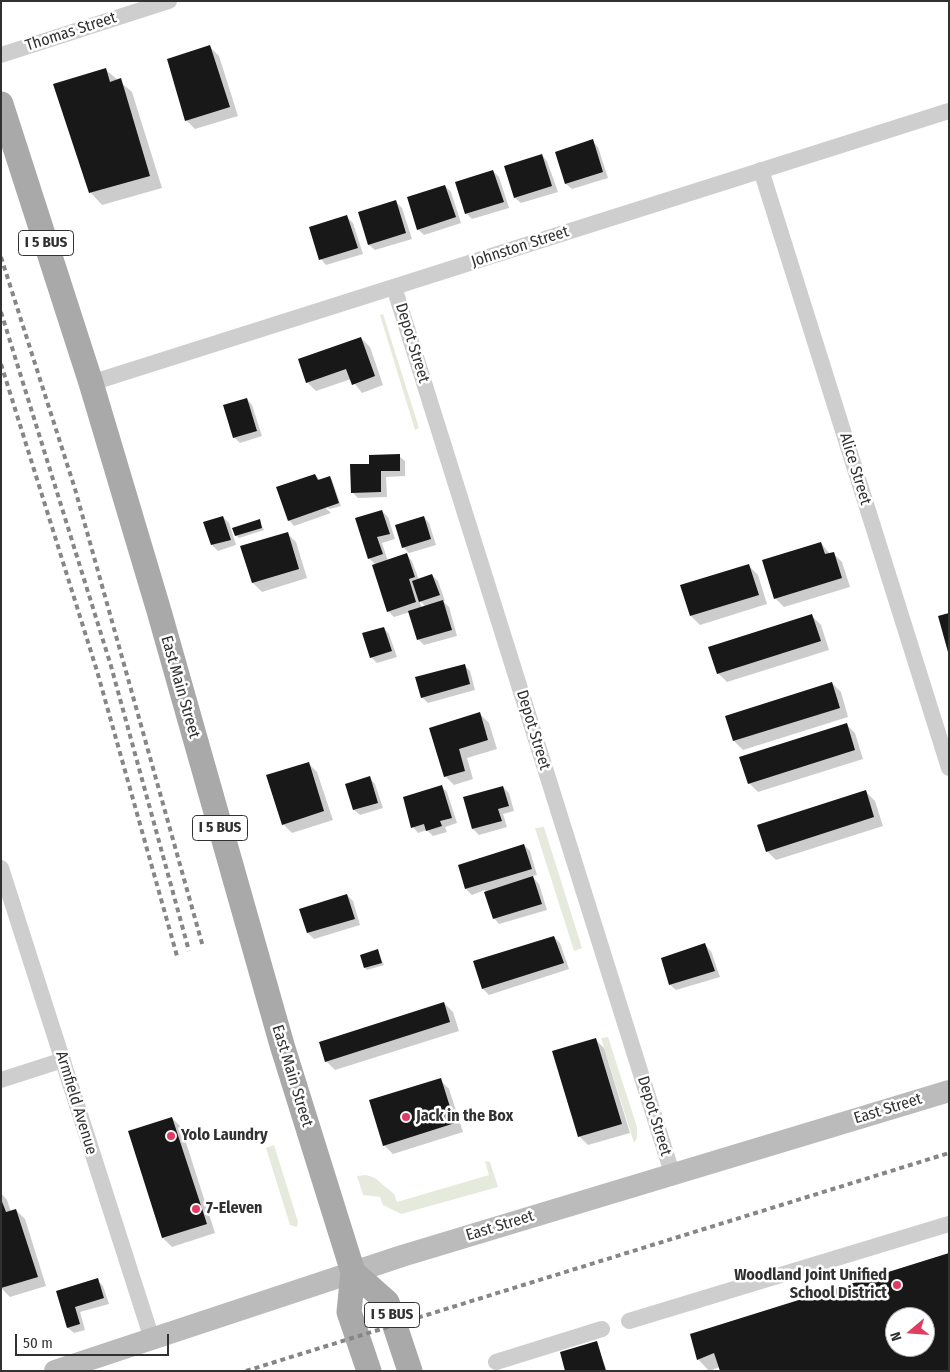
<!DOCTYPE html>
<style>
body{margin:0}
#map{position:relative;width:950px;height:1372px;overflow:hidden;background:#fff;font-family:"Fira Sans Condensed",sans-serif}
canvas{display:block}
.frame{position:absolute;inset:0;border:2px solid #313131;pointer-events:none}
.north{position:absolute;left:885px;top:1307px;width:50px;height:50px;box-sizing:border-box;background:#fff;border:1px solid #adadad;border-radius:50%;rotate:252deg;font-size:14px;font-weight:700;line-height:20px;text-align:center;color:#313131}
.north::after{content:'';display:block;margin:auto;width:18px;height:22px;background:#e03b60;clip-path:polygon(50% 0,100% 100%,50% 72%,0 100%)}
.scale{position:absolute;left:15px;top:1334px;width:154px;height:22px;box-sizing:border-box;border:2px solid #313131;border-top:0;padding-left:6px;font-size:15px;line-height:18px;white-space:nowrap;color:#313131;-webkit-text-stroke:4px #fff;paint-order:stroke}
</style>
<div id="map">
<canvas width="950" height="1372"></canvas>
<div class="frame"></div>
<div class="north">N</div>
<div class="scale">50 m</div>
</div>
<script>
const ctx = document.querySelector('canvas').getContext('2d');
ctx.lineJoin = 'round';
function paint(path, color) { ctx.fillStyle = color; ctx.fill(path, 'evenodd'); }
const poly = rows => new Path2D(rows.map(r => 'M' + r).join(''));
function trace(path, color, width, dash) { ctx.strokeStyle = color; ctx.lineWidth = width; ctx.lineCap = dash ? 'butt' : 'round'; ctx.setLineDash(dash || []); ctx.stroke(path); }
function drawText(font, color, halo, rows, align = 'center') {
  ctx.font = font + ' "Fira Sans Condensed",sans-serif'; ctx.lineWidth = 5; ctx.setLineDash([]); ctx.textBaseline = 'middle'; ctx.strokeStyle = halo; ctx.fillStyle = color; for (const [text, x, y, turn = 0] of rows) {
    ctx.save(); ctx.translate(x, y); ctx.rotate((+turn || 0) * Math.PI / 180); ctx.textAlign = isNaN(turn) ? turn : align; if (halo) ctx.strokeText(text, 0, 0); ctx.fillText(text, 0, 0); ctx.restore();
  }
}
const green = poly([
 [383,314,419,428,415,430,380,315],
 [544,827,582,948,574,951,535,828],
 [608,1037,637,1127,637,1138,634,1143,601,1038],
 [274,1145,298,1222,297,1227,290,1225,266,1148],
 [485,1161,490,1162,498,1187,401,1214,383,1205,380,1197,363,1195,357,1176,366,1175,375,1178,394,1194,397,1202,489,1175]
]);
const shadow = poly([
 [210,47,219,56,238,116,195,129,186,120],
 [106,70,132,92,162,188,102,205,91,193,55,85],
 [592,141,598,147,608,178,572,189,566,184],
 [542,155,547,161,558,192,521,203,515,198,505,167],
 [493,171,499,177,509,208,472,219,467,214],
 [445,186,451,192,461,223,424,235,418,229],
 [396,202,402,208,412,239,375,250,369,245],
 [347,217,353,223,363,254,326,265,321,259],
 [361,338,370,347,383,385,362,393,351,379,316,391,307,382],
 [247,399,252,405,262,436,240,443,234,437],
 [399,456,405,461,405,476,386,477,387,497,358,498,352,492,370,465],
 [315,475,320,480,330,477,332,480,341,506,330,509,324,506,331,513,294,526,289,520],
 [382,511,388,517,395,539,382,543,388,561,407,555,412,561,419,580,432,575,438,581,445,601,443,601,449,607,457,636,424,645,419,640,410,612,394,617,388,611,376,565,369,558],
 [419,600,426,607,422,608],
 [223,517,229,523,236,545,218,551,212,545,205,523],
 [424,517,429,523,436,545,409,553,403,547],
 [259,521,264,530,239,538,236,535],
 [287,533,296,542,307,578,262,592,253,583,242,547],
 [821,543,830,554,833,553,842,562,850,587,784,607,775,598],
 [749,566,758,575,767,604,700,625,691,616],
 [812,616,821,625,829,650,727,682,718,673],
 [384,628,389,634,397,657,377,663,371,657],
 [464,665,470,671,475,690,428,703,422,697],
 [832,683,841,692,848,717,743,750,734,741,726,716],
 [480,714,489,723,497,749,467,758,473,779,454,785,445,776,430,729],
 [846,724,855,733,863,759,758,792,749,783],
 [308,763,317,772,333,820,292,833,283,824],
 [370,778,375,784,383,808,360,815,354,810],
 [442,787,447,792,457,823,445,827,447,832,433,836,427,830,418,833,413,827],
 [503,787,509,793,514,811,503,814,507,827,479,835,473,829],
 [866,792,875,801,883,826,776,860,767,851],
 [524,845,530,851,537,875,532,876,539,884,547,910,499,924,494,918,485,890,472,895,466,889,459,866],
 [347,895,353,901,360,925,314,939,308,933,301,910],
 [554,937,560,943,569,969,489,995,483,989,475,962],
 [705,945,711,951,720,977,676,990,670,985,662,958],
 [378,951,384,965,367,970,365,968],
 [444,1003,453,1012,459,1031,335,1070,326,1061],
 [595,1039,604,1048,630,1133,588,1145,579,1136],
 [440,1080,449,1089,463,1132,393,1154,384,1145],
 [172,1118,181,1127,215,1233,172,1247,163,1238,129,1132],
 [1,1193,7,1200,11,1212,16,1210,25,1219,46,1286,10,1297,1,1288],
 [949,1254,949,1371,720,1367,709,1371,698,1359],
 [895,1317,925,1317,925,1347,895,1347],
 [97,1280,103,1286,109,1304,80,1312,85,1330,74,1333,68,1328,57,1291],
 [596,1342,607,1371,567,1371]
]);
const building = poly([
 [210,45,230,107,185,121,167,59],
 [106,68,110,82,121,78,150,176,89,193,53,84],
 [593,139,603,172,565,184,555,152],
 [542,154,552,186,514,198,504,166],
 [493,170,504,202,465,214,455,182],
 [445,185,456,217,417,230,407,197],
 [396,200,406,233,368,245,358,212],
 [347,215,358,248,319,260,309,227],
 [361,337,375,376,352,385,346,369,306,383,298,359],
 [247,398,257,431,233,438,223,405],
 [400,454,400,471,381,471,381,492,351,493,350,464,369,464,369,455],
 [315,474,318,480,330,476,339,503,288,521,276,487],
 [382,510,390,534,377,537,383,554,368,559,355,518],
 [223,516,231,540,211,545,203,522],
 [424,516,431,539,402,548,395,525],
 [260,519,262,528,235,536,232,528],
 [288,532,299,569,252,583,240,546],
 [821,542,825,554,834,552,842,578,774,599,762,560],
 [407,553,415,577,409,579,416,602,387,612,372,565],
 [749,564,759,595,690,616,680,585],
 [432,574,440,595,419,602,412,581],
 [443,600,452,630,417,640,408,611],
 [949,613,949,652,948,652,938,616],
 [812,614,821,641,717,674,708,647],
 [384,627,392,651,370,658,362,633],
 [465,664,470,684,421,698,415,677],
 [832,682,840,708,733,741,725,716],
 [480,712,488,740,459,749,465,771,444,777,429,728],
 [847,723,855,750,748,784,739,757],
 [309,762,324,811,282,825,266,775],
 [370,776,378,803,353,810,345,784],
 [442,785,452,818,440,821,442,826,426,831,424,824,411,828,403,797],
 [503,786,509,806,498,809,502,821,472,829,463,797],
 [866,790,874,817,766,852,757,825],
 [524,844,532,869,465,889,458,865],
 [533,876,542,904,493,919,484,892],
 [347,894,355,919,307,933,299,909],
 [554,936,564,963,482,989,473,961],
 [705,943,715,971,669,985,661,958],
 [378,949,382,963,364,968,360,955],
 [444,1002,450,1022,325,1062,319,1042],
 [596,1038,622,1124,578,1137,552,1051],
 [441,1078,455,1123,383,1146,369,1100],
 [172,1117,207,1224,162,1238,128,1131],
 [1,1199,6,1212,16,1209,38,1277,1,1288],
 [949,1253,949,1371,720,1371,714,1353,697,1360,690,1334],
 [895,1317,925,1317,925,1347,895,1347],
 [98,1278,104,1298,75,1307,80,1324,67,1328,56,1291],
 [597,1341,606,1371,565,1371,560,1352]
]);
const minor = poly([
 [1,55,169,1],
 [761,170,949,768],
 [394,287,672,1173],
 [91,383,949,111],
 [1,868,152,1339],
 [1,1080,63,1060],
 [629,1321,949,1224],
 [496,1362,602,1329]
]);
const secondary = poly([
 [55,1371,402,1256,949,1091]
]);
const primary = poly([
 [1,104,91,383,159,611,282,1045,353,1272,349,1312,369,1371],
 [353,1272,387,1302,410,1371]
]);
const rail = poly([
 [1,257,75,489,203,947],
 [1,312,111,666,189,951],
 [1,364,97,671,177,956],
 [246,1371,949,1153]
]);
const markers = [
 [406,1117,5,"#e03b60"],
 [171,1136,5,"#e03b60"],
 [196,1209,5,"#e03b60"],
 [897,1285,5,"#e03b60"]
];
const shields = [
 [46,243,55],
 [220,828,55],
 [392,1315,55]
];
const shieldNames = [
 ["I 5 BUS",46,243],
 ["I 5 BUS",220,828],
 ["I 5 BUS",392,1315]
];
const streetNames = [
 ["Thomas Street",71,32,-18],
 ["Johnston Street",520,247,-18],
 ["Depot Street",412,343,73],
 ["Alice Street",855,469,73],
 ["East Main Street",180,687,74],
 ["Depot Street",533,730,73],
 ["East Main Street",292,1076,73],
 ["Armfield Avenue",76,1103,73],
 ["East Street",888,1109,-17],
 ["Depot Street",654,1116,73],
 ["East Street",500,1226,-17]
];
const poiNames = [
 ["Jack in the Box",416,1117],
 ["Yolo Laundry",181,1136],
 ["7-Eleven",206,1209],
 ["Woodland Joint Unified",887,1276,"right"],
 ["School District",887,1294,"right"]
];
paint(green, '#e6eadd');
paint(shadow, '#0003');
paint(building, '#181818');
trace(minor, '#cecece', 16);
trace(secondary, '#bbb', 22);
trace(primary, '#a9a9a9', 25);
trace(rail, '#868686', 4, [5, 4]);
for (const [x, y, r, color] of markers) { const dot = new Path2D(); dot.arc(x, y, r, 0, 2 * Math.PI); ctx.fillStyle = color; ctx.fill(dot); trace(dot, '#fff', 2); }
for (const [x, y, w] of shields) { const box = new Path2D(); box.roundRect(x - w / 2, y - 12.5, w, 25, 4); ctx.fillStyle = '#fff'; ctx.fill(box); trace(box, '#313131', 1); }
drawText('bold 15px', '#313131', null, shieldNames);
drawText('16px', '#313131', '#fff', streetNames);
drawText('bold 16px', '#313131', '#fff', poiNames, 'left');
</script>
